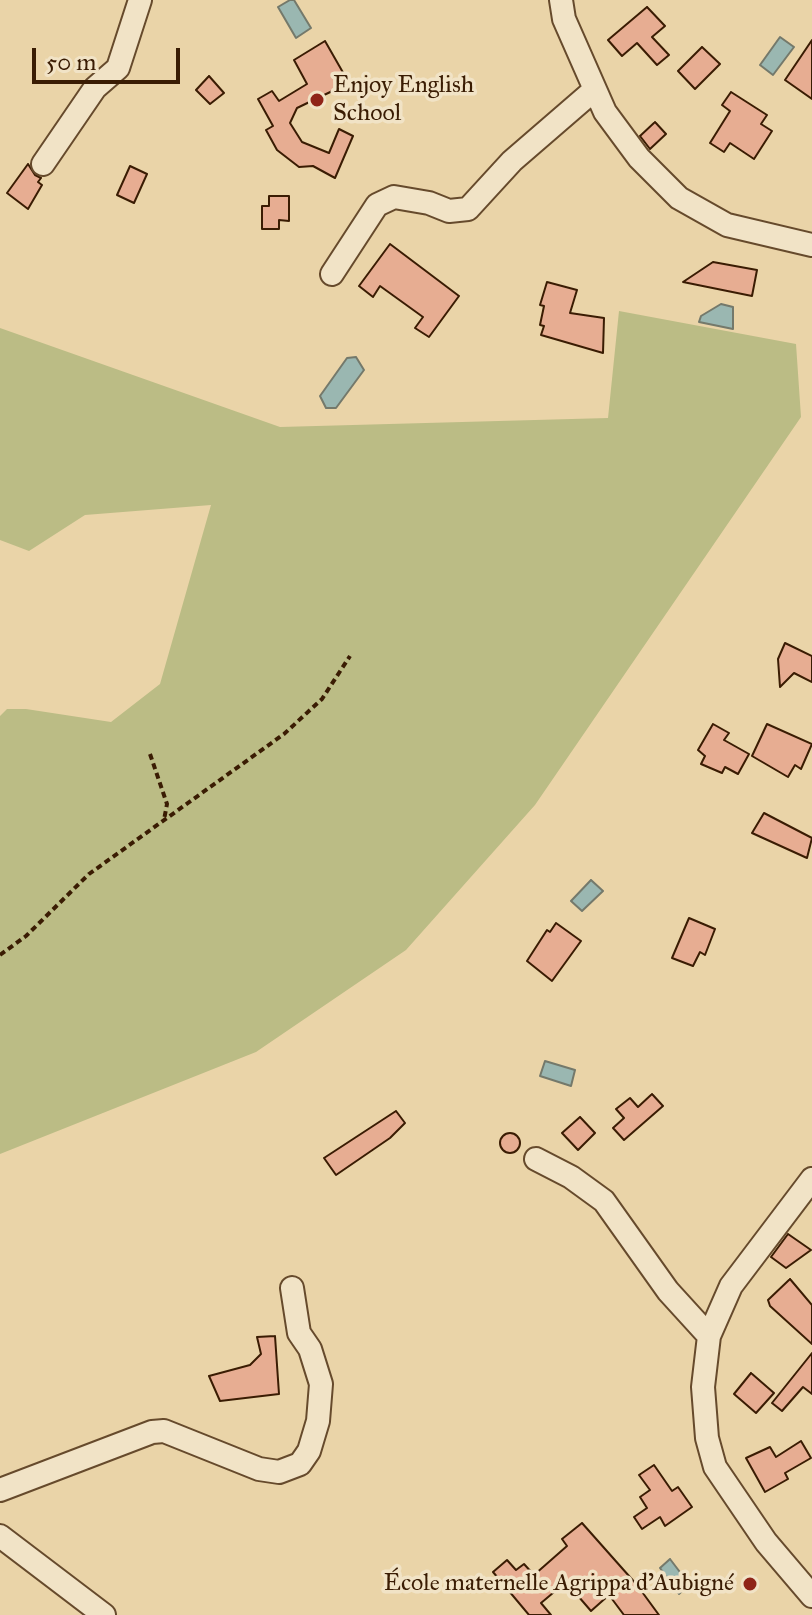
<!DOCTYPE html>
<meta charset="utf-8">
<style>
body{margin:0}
#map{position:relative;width:812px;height:1615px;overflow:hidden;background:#ead4a8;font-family:"IM FELL Great Primer",serif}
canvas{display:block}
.scale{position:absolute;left:32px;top:48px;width:148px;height:36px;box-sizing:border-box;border:4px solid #3a1c03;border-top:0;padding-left:10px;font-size:24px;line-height:28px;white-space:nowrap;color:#3a1c03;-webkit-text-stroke:6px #f1e3c6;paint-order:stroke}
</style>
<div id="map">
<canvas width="812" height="1615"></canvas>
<div class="scale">50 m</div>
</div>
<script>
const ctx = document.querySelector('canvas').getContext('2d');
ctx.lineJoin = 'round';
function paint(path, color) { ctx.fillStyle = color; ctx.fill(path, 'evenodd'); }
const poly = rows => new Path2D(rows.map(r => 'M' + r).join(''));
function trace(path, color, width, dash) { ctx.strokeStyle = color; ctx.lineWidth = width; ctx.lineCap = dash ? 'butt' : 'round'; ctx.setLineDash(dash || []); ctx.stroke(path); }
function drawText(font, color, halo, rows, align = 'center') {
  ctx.font = font + ' "IM FELL Great Primer",serif'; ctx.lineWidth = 7; ctx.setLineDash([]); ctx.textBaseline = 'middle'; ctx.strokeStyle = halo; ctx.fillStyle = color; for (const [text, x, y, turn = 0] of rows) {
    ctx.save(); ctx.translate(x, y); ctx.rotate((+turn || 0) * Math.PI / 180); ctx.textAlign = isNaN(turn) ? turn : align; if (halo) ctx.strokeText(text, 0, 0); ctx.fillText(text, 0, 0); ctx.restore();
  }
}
const green = poly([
 [619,311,796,344,801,417,535,805,406,950,256,1052,0,1154,0,716,7,709,26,709,111,722,160,684,211,505,85,515,29,551,0,540,0,328,280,427,608,418]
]);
const water = poly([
 [290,0,294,0,311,28,296,38,278,7,290,0],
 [780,37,794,47,773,75,760,65,780,37],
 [721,304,733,307,733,329,699,322,701,316,721,304],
 [356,357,364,370,336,408,326,408,320,396,347,358,356,357],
 [591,880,603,891,582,911,571,901,591,880],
 [545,1061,575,1070,571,1086,540,1076,545,1061],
 [670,1559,689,1584,679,1594,660,1568,670,1559]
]);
const building = poly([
 [647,7,665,26,652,37,669,55,657,65,637,43,622,56,608,40,647,7],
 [812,40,812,99,785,80,812,40],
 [325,41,349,83,297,108,290,123,302,142,329,153,339,129,353,136,335,178,313,166,299,167,277,150,266,130,273,126,258,99,272,91,279,101,307,84,294,60,325,41],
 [702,47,720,64,695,89,678,71,702,47],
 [209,76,224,93,210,104,196,90,209,76],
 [731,92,767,115,761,124,772,131,754,159,730,143,724,152,710,143,730,111,722,105,731,92],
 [655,122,666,134,650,149,640,136,655,122],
 [28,164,35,175,41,178,38,182,42,185,28,209,7,193,28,164],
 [130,166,147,174,134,203,117,195,130,166],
 [269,196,289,196,289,221,279,220,279,229,262,229,262,206,269,206,269,196],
 [390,244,459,296,429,337,415,328,423,317,380,286,373,297,359,286,390,244],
 [713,262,757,270,752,296,683,282,713,262],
 [547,282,577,290,570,313,604,318,603,353,541,335,544,326,540,325,544,306,540,305,547,282],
 [785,643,812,656,812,682,794,673,780,687,778,659,785,643],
 [713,724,729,733,724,740,749,754,738,774,725,767,722,773,701,764,705,756,698,750,713,724],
 [767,724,812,744,801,769,795,765,788,777,752,756,767,724],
 [764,813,812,838,807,858,752,833,764,813],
 [689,918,715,929,705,955,700,952,693,966,672,958,689,918],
 [556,923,581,941,552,981,527,961,547,930,550,932,556,923],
 [652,1094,663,1106,624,1140,613,1128,624,1118,616,1109,630,1098,638,1107,652,1094],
 [396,1111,405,1123,390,1138,336,1175,324,1158,396,1111],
 [580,1117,595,1133,578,1150,562,1133,580,1117],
 '500 1143a10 10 0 1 1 20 0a10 10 0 1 1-20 0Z',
 [788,1234,811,1250,786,1268,771,1257,788,1234],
 [790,1279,812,1305,812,1344,770,1306,768,1300,790,1279],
 [275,1336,279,1394,220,1401,209,1376,250,1365,261,1354,257,1337,275,1336],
 [812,1353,812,1394,803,1387,782,1411,772,1403,812,1353],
 [751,1373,774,1393,756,1413,734,1394,751,1373],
 [801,1441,811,1458,785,1473,788,1479,765,1492,746,1458,770,1447,776,1457,801,1441],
 [654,1465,672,1491,678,1487,692,1507,665,1526,660,1517,642,1529,634,1517,647,1508,640,1497,650,1490,639,1475,654,1465],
 [582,1523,637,1585,659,1615,624,1615,609,1595,591,1611,566,1582,541,1603,551,1615,529,1615,493,1572,507,1560,516,1570,524,1564,534,1575,567,1546,562,1539,582,1523]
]);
const path = poly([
 [150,754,167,804,164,820],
 [0,955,26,936,89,874,284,734,322,699,350,656]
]);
const minor = poly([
 [561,0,564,19,605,112,639,158,679,198,727,225,812,245],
 [43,164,95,88,118,68,140,0],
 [332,274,377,205,394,197,429,203,449,211,468,209,512,161,593,91],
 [536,1159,571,1177,604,1201,668,1291,709,1336],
 [812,1179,731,1286,709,1336,703,1387,707,1438,715,1467,766,1542,812,1596],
 [0,1490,152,1432,164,1431,259,1469,279,1472,300,1464,309,1451,318,1421,321,1384,310,1349,299,1333,292,1288],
 [0,1536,104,1615]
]);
const markers = [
 [317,100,8,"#8f2418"],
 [750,1584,8,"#8f2418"]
];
const poiNames = [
 ["Enjoy English",333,86],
 ["School",333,114],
 ["École maternelle Agrippa d'Aubigné",734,1584,"right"]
];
paint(green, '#bbbc85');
paint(water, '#9ab7b1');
trace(water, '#74796b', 2);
paint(building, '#e7ad92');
trace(building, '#3a1c03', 2);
trace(minor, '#664a2c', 26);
trace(path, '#3a1c03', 4, [6, 4]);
trace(minor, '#f1e3c6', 22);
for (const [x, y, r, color] of markers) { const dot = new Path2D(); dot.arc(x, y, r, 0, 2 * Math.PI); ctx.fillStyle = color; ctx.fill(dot); trace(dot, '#f1e3c6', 3); }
drawText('24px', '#3a1c03', '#f1e3c6', poiNames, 'left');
</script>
